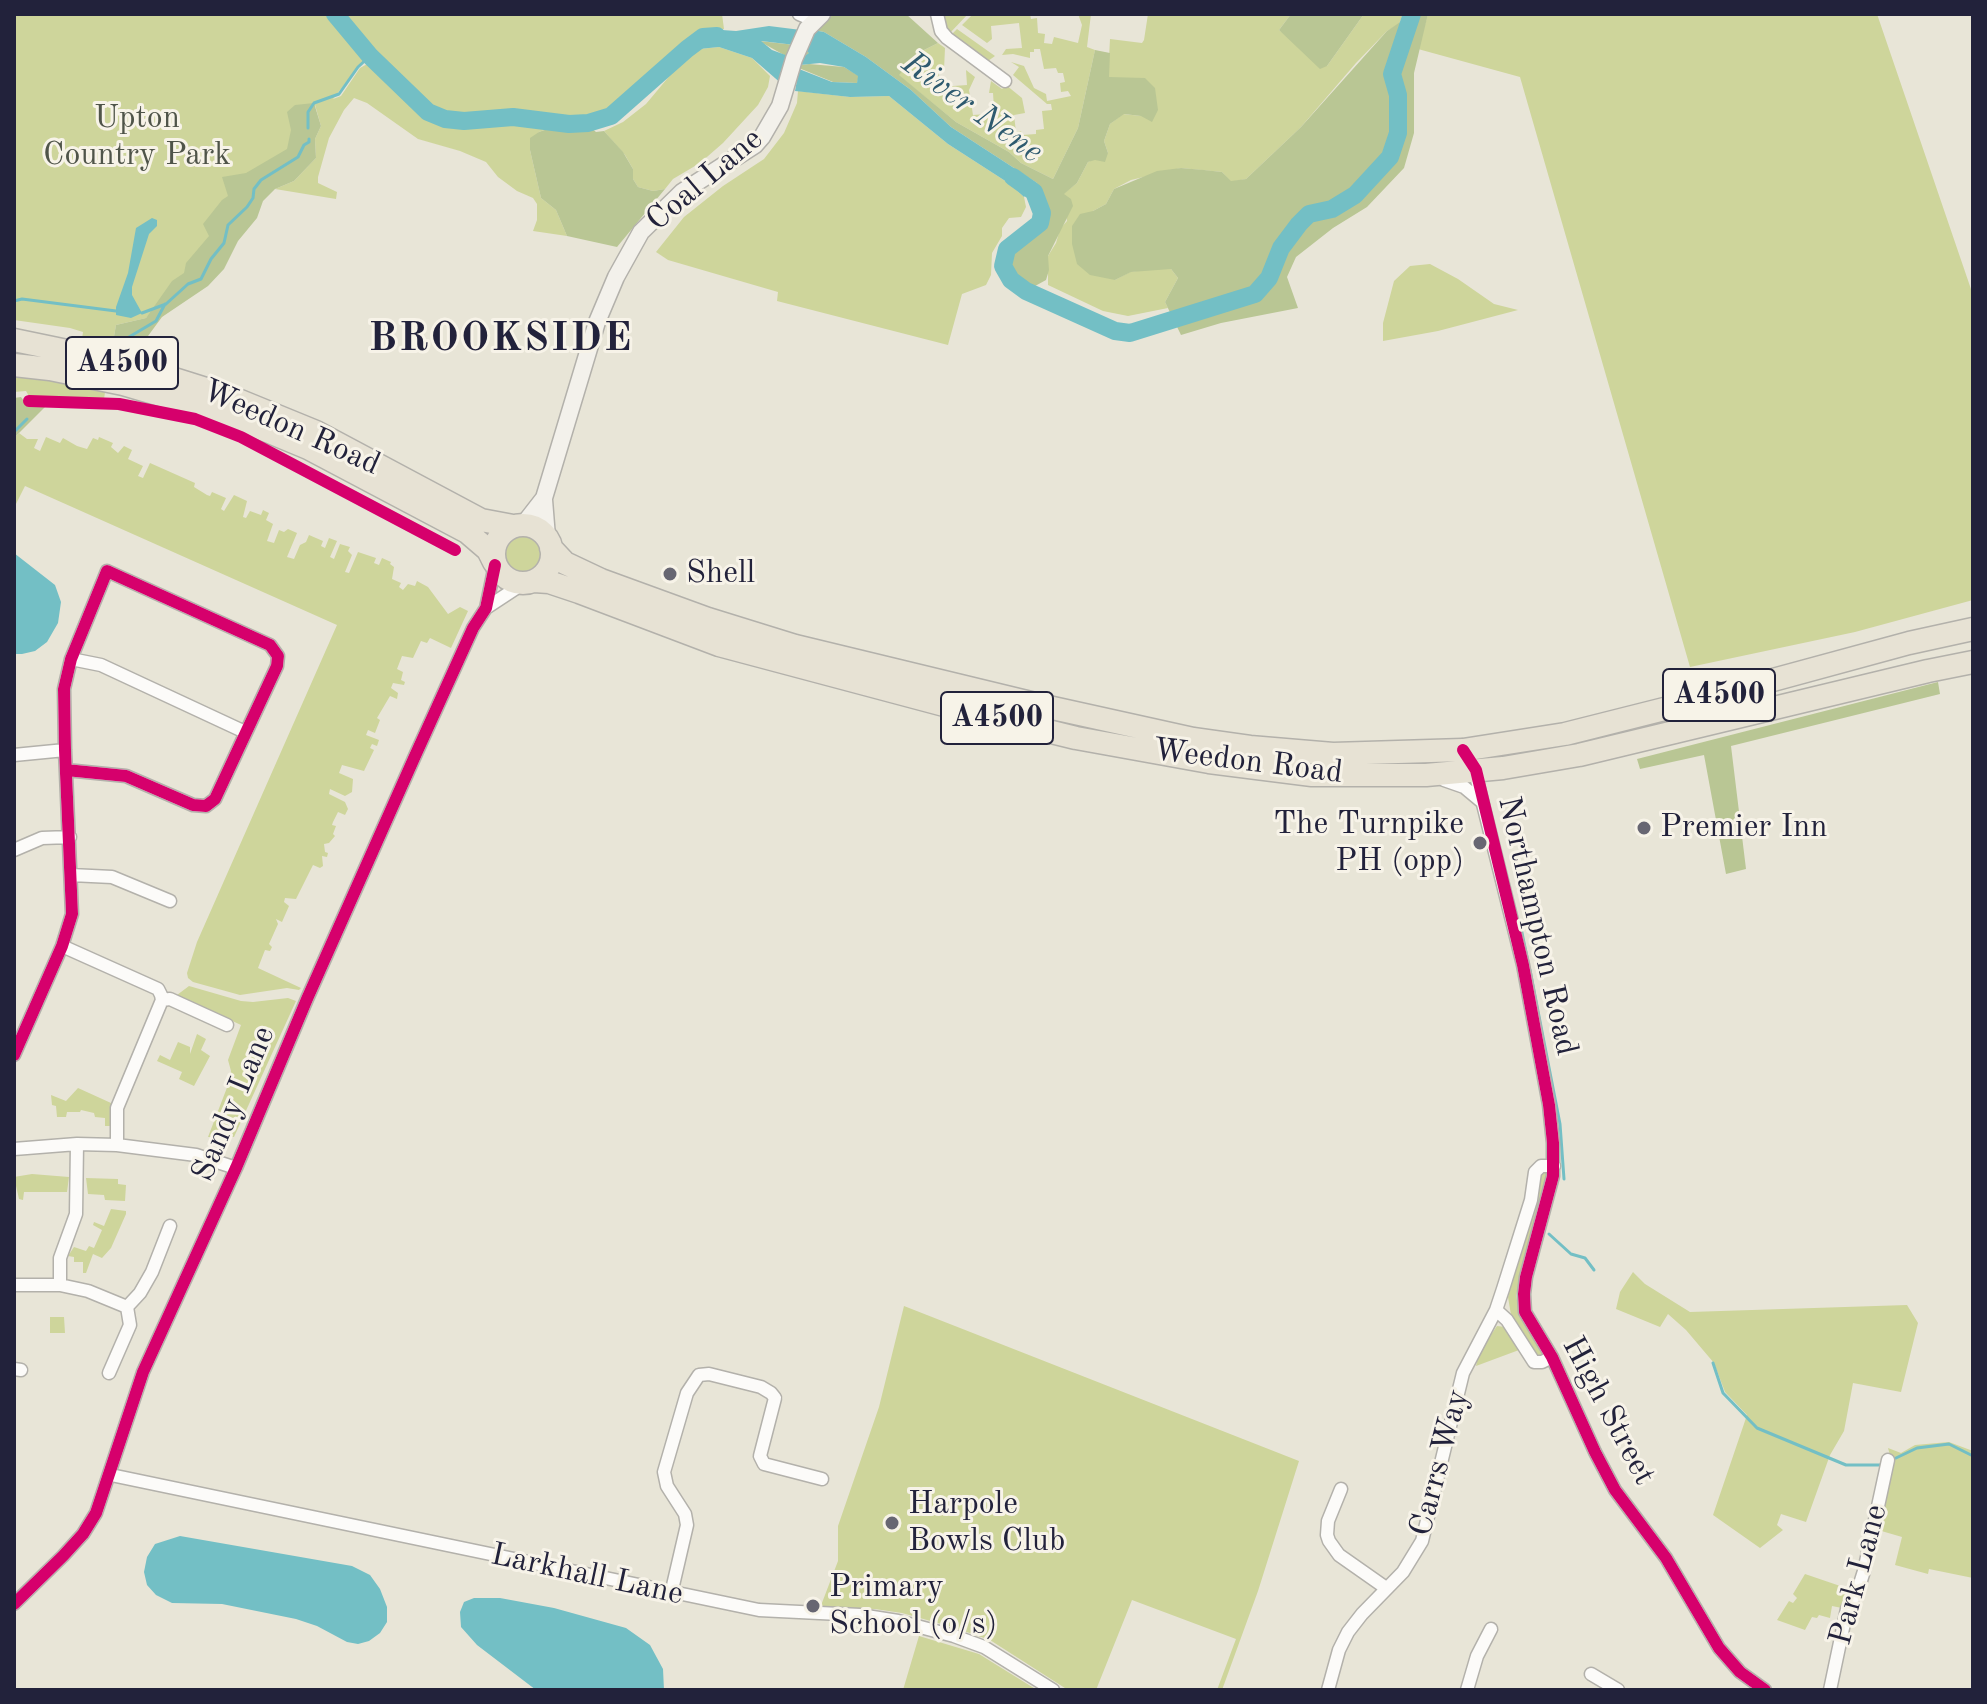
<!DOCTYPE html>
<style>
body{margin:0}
#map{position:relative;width:1987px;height:1704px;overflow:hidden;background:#e8e5d7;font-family:"Old Standard TT",serif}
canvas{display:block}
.frame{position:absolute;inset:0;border:16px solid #22223b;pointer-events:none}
</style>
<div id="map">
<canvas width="1987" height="1704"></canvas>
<div class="frame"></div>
</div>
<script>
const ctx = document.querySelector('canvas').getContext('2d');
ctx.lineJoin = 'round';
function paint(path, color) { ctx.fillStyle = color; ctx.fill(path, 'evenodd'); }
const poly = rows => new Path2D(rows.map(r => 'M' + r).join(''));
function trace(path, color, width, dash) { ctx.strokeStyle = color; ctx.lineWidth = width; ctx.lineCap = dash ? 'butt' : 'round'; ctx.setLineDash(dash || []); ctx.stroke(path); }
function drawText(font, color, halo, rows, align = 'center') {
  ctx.font = font + ' "Old Standard TT",serif'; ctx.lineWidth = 6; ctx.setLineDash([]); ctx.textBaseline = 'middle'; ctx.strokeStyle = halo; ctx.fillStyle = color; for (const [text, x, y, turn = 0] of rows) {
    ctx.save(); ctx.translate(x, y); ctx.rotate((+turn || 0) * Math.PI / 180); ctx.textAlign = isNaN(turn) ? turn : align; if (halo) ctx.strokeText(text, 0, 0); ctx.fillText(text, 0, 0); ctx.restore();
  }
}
const green = poly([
 [14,14,722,14,724,29,708,29,696,33,678,47,611,116,588,123,554,124,513,117,464,121,445,119,428,112,370,56,358,67,333,99,341,96,360,68,369,63,429,117,447,123,516,122,550,128,539,132,530,150,541,198,556,210,567,236,533,231,537,220,537,204,533,198,517,191,498,177,486,162,460,151,418,139,367,103,354,98,344,110,329,138,318,177,318,183,337,192,336,199,275,189,294,181,316,158,315,139,321,126,315,105,309,142,253,198,146,318,116,325,112,348,82,339,83,332,70,328,14,320],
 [943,14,968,14,949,34,946,31,942,18],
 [973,14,1030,14,1031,19,1037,18,1038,33,1045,34,1044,43,1052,44,1054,37,1078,43,1082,25,1078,14,1091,14,1087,47,1095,50,1078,128,1053,179,1021,163,1009,152,956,122,898,75,918,53,938,43,945,48,944,70,938,70,940,87,967,85,966,70,975,77,969,90,973,115,987,114,987,109,994,108,993,93,989,93,991,81,1002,89,1006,85,1022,98,1025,113,1014,115,1016,132,1021,131,1022,135,1036,134,1036,130,1044,129,1042,111,1052,110,1051,104,1047,104,1013,75,1019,67,1011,62,1024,66,1034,88,1046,94,1047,101,1071,96,1068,91,1061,92,1060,83,1065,82,1063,73,1058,73,1056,68,1044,69,1040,49,1034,49,1034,52,1030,52,1030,58,1013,54,1002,55,1006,49,1022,48,1019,23,991,26,992,39,987,43,962,25],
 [1148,14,1291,14,1279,30,1327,66,1364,14,1403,14,1399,24,1387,31,1356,63,1301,127,1246,179,1231,182,1222,172,1181,168,1131,180,1114,189,1106,204,1093,211,1115,280,1130,272,1151,269,1171,269,1178,278,1165,302,1168,308,1128,316,1103,311,1048,285,1048,256,1056,243,1060,229,1067,221,1063,194,1077,183,1088,162,1108,153,1104,141,1110,124,1123,114,1141,116,1108,77,1110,39,1142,43,1144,40],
 [1428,14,1877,14,1973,295,1973,600,1855,632,1690,667,1520,77,1418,49],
 [957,29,995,56,988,61,951,35],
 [719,47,752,58,770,76,768,87,758,105,723,143,700,163,673,179,665,189,653,191,638,187,633,179,633,169,625,155,604,131,623,122,646,104,682,61,699,49],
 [798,91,850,97,889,96,948,144,1010,184,1024,197,1026,207,1021,217,1009,218,1002,228,1002,236,992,253,991,275,986,285,962,294,948,345,777,301,778,292,668,260,656,252,684,217,723,186,764,159,784,133,797,103],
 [1430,264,1458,279,1494,304,1518,310,1438,331,1383,341,1383,323,1394,281,1410,266],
 [14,376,106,386,104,399,30,398,26,391,14,392],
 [19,433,27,439,38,439,34,448,40,451,46,437,60,443,63,438,77,446,87,449,93,438,98,440,99,437,113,443,111,447,118,453,124,446,132,450,128,459,143,466,138,476,143,478,150,463,195,483,194,487,207,495,210,496,212,492,226,498,221,509,224,511,234,495,247,501,243,517,246,518,250,511,261,515,263,510,269,513,266,520,273,524,267,541,274,543,279,530,284,532,288,529,297,533,287,557,294,559,300,545,306,542,309,535,323,541,321,546,325,548,329,538,337,541,330,557,334,559,340,544,350,547,348,551,352,555,345,572,349,573,358,552,376,558,374,563,379,565,382,558,391,562,390,564,394,567,392,579,401,583,399,587,403,590,408,584,415,586,417,581,428,587,448,614,460,607,468,611,451,648,430,638,427,643,421,641,413,658,402,656,397,669,403,672,401,680,405,682,404,685,393,683,391,688,398,693,397,699,390,696,377,718,380,720,375,733,368,730,366,735,379,740,377,746,372,744,370,748,374,750,364,771,342,765,339,773,353,779,352,792,345,796,330,789,329,794,345,802,348,809,345,815,338,812,333,822,332,825,336,826,333,834,335,836,329,843,324,844,325,852,328,853,327,857,322,856,323,866,320,868,313,865,296,899,285,898,284,902,289,906,282,922,276,919,278,924,269,944,272,947,270,951,265,950,258,968,301,988,299,990,287,988,240,995,193,982,188,978,187,973,197,942,337,625,25,486,14,508,14,438],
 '501 554a21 21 0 1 1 42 0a21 21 0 1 1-42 0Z',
 [189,986,241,1001,253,1002,288,998,296,1001,234,1137,208,1137,228,1085,231,1071,228,1060,241,1025,177,995],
 [197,1034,206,1039,201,1050,210,1056,194,1086,179,1079,182,1072,157,1061,160,1055,170,1060,178,1042,190,1047,190,1054],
 [78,1088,111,1103,110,1126,105,1126,105,1118,95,1117,94,1113,81,1110,80,1112,67,1112,66,1117,57,1117,56,1106,52,1105,51,1095,66,1101],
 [1542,1171,1548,1174,1516,1295,1520,1317,1543,1354,1538,1360,1521,1335,1511,1315,1508,1297],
 [32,1174,69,1177,67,1192,24,1192,23,1200,19,1199,14,1177],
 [86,1178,118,1179,118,1184,126,1185,125,1201,105,1200,104,1195,88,1194],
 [111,1209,126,1211,126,1214,111,1248,102,1258,93,1254,86,1273,83,1273,83,1262,74,1262,74,1257,68,1256,74,1247,86,1251,89,1246,94,1248,102,1230,93,1225,94,1222,104,1226],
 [1633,1272,1645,1284,1690,1312,1907,1305,1918,1323,1901,1392,1853,1383,1844,1431,1830,1455,1806,1522,1781,1514,1777,1525,1783,1530,1760,1548,1713,1515,1747,1415,1725,1392,1714,1363,1686,1330,1668,1314,1660,1327,1616,1309,1620,1292],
 [904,1306,1299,1461,1258,1591,1222,1690,1217,1690,1236,1639,1132,1600,1096,1690,1068,1690,990,1640,952,1627,902,1613,875,1609,820,1608,838,1561,838,1526,879,1407],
 [50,1317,64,1317,65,1333,50,1333],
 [1497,1326,1505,1327,1519,1350,1476,1366,1479,1352],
 [1949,1442,1973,1451,1973,1578,1929,1569,1928,1574,1895,1565,1902,1537,1878,1530,1893,1466,1888,1448,1901,1453,1915,1445],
 [1805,1574,1849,1589,1842,1608,1832,1606,1830,1618,1819,1615,1817,1618,1812,1617,1805,1630,1777,1620,1789,1601,1793,1603,1797,1598,1793,1594],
 [919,1636,979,1654,1037,1690,903,1690]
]);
const forest = poly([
 [834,14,906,14,938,43,918,53,899,75,956,122,1009,152,1021,163,1053,179,1078,128,1095,50,1110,53,1109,77,1145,78,1155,88,1158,110,1152,122,1141,116,1124,114,1110,124,1104,141,1108,153,1105,162,1095,160,1088,162,1077,183,1064,194,1071,199,1073,206,1048,256,1049,270,1046,280,1026,291,1011,280,1003,266,1007,249,1040,223,1042,213,1030,190,1037,183,951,127,911,90,866,57,824,32,813,30],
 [1291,14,1364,14,1327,66,1320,69,1279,30],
 [1412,14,1428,14,1414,73,1414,133,1404,168,1367,207,1333,228,1296,257,1287,277,1298,308,1221,323,1181,335,1165,302,1178,278,1171,269,1131,272,1115,280,1090,275,1077,264,1072,244,1072,226,1080,214,1093,211,1106,204,1114,189,1157,171,1181,168,1204,170,1222,172,1231,181,1246,179,1301,127,1387,31],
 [759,41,795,45,810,53,803,57,784,55],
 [809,64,844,67,859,76,857,83,833,82,794,66],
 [314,103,321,126,315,139,316,158,294,181,275,189,263,201,257,218,238,241,224,269,208,286,162,317,148,336,149,345,171,359,131,347,129,352,112,348,116,325,146,318,172,281,184,273,186,263,209,236,203,224,222,200,228,196,222,177,246,173,287,149,291,130,287,112,295,105],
 [589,126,596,132,604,131,623,152,633,169,633,179,638,187,653,191,665,189,617,247,567,236,556,210,541,198,530,150,530,138,539,132,550,128],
 [21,397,26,404,46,406,14,438,14,398],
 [1938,682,1940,694,1731,746,1746,869,1726,874,1704,755,1640,769,1637,759]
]);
const water = poly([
 [769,26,801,30,795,45,761,41,772,50,791,57,783,85,752,58,719,47,699,49,690,38,708,29,736,31],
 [813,30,824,32,866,57,911,90,951,127,1037,183,1024,197,1010,184,948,144,889,96,850,97,795,91,799,69,832,82,857,83,858,76,844,67,820,63,800,65,803,57,809,53,804,49],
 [152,218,157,220,157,226,149,234,132,287,132,295,142,313,131,318,116,315,116,307,128,273,136,228],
 [14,553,55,585,61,602,58,623,47,642,35,651,22,654,14,654],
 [180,1536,352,1566,370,1575,380,1589,387,1607,387,1622,380,1633,369,1641,358,1644,347,1642,317,1626,296,1619,222,1604,172,1603,156,1595,147,1585,144,1572,147,1557,155,1544],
 [474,1598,500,1598,554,1608,626,1628,650,1645,663,1669,664,1690,536,1690,477,1645,461,1627,460,1612,464,1602]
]);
const stream = poly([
 [308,128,308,112,314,103,339,94,358,67,370,56],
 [14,301,22,299,116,311],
 [142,313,166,304,188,284,201,279,211,259,224,243,228,225,247,207,253,198,254,189,261,180,298,157,304,145,309,142,309,139],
 [124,340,156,321,165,304],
 [14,432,27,419],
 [1521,928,1528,962],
 [1530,970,1560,1124,1564,1179],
 [1549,1234,1571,1254,1585,1258,1594,1270],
 [1713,1363,1723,1393,1757,1428,1846,1465,1883,1465],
 [1896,1458,1917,1448,1949,1444,1973,1456]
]);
const river = poly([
 [335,14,370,56,428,112,445,119,464,121,513,117,569,124,588,123,611,116,687,49,703,37,717,36],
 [1013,177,1034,192,1042,213,1040,223,1007,249,1003,266,1011,280,1026,291,1115,331,1130,333,1255,294,1269,278,1281,248,1299,224,1309,214,1332,209,1355,195,1390,157,1398,133,1398,95,1392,74,1412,14]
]);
const street = poly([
 [799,14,813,20],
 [937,14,941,31,947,38,1005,81],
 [486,608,524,583],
 [71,659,101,665,245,732],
 [14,755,65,750],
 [1474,768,1523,965,1549,1105,1553,1143,1553,1176,1526,1277,1524,1294,1525,1312,1552,1357,1595,1452,1615,1490,1666,1558,1719,1648,1740,1672,1765,1690],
 [1444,780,1464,787,1482,802],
 [14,850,42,838,70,837],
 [71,875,112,877,170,901],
 [62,946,158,989,161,995,162,1000,117,1108,117,1145],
 [162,1000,170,999,227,1025],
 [14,1055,62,946,72,914,65,750,64,689,71,659,107,571,270,645,278,656,277,666,215,799,206,806,193,805,126,776,66,770],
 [14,1149,77,1144,117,1145,196,1155,236,1168],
 [14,1285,60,1285,88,1291,127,1307],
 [60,1285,60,1258,76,1214,77,1144],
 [1496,1310,1507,1320,1534,1362,1542,1362,1552,1357],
 [14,1369,21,1370],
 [109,1373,130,1325,127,1307,140,1293,152,1272,170,1226],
 [111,1475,759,1610,860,1615,898,1621,954,1636,984,1647,1053,1690],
 [1341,1489,1328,1521,1327,1535,1329,1541,1339,1555,1386,1588],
 [671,1594,687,1525,685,1514,667,1486,664,1472,687,1393,699,1375,709,1374,761,1387,771,1393,775,1398,760,1456,764,1464,822,1479],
 [14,1604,63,1556,83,1534,96,1513,143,1372,236,1168,307,999,415,756,473,628,486,608,495,565],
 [1591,1674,1618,1690],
 [1328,1690,1339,1650,1348,1632,1362,1614,1403,1572,1422,1541,1463,1373,1496,1310,1503,1289,1531,1200,1535,1172,1541,1166,1554,1166],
 [1467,1690,1477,1656,1491,1629],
 [1830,1690,1847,1609,1858,1590,1864,1571,1888,1460]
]);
const secondary = poly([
 [544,500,547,537],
 [523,525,544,498,597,322,616,277,641,232,682,192,755,145,762,137,780,106,794,59,807,29,822,14]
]);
const highway = poly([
 [14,340,120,362,228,396,316,432,481,520,513,526],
 [14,365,50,369,123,384,215,411,272,433,308,448,467,532,488,550,494,562],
 '494 554a29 29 0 1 1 58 0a29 29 0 1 1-58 0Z',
 [551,548,565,563,601,580,708,619,795,646,1039,705,1193,739,1250,747,1333,754,1463,750,1565,734,1692,702,1909,643,1973,629],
 [534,581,549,582,579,592,719,645,978,714,1076,738,1209,762,1312,775,1426,775,1503,768,1579,755,1928,671,1973,662]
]);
const cycleway = poly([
 [29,401,119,404,195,419,241,437,455,550],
 [1463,750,1476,770,1523,965,1549,1105,1553,1143,1553,1176,1526,1277,1524,1294,1525,1312,1552,1357,1595,1452,1615,1490,1666,1558,1719,1648,1740,1672,1765,1690],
 [14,1055,62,946,72,914,65,750,64,689,71,659,107,571,270,645,278,656,277,666,215,799,206,806,193,805,126,776,66,770],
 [14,1604,63,1556,83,1534,96,1513,143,1372,236,1168,307,999,415,756,473,628,486,608,495,565]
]);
const markers = [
 [670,574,8,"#676672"],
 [1644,828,8,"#676672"],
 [1480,843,8,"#676672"],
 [892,1523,8,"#676672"],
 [813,1606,8,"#676672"]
];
const shields = [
 [122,363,112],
 [1719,695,112],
 [997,718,112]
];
const shieldNames = [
 ["A4500",122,363],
 ["A4500",1719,695],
 ["A4500",997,718]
];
const parkNames = [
 ["Upton",137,119],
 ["Country Park",137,156]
];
const streetNames = [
 ["Coal Lane",705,180,-40],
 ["Weedon Road",291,428,24],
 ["Weedon Road",1248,762,7],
 ["Northampton Road",1537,926,77],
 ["Sandy Lane",234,1104,-67],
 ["High Street",1608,1411,62],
 ["Carrs Way",1440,1463,-75],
 ["Larkhall Lane",587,1575,12],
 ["Park Lane",1859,1575,-75]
];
const poiNames = [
 ["Shell",686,574],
 ["The Turnpike",1464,825,"right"],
 ["PH (opp)",1464,862,"right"],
 ["Premier Inn",1660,828],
 ["Harpole",908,1505],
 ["Bowls Club",908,1542],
 ["Primary",829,1588],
 ["School (o/s)",829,1625]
];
const waterNames = [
 ["River Nene",972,108,36]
];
const districtNames = [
 ["BROOKSIDE",501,340]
];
paint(green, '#ced59b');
paint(forest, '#b9c694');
paint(water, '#73bfc5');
trace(stream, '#73bfc5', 3);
trace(river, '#73bfc5', 18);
trace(street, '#b3b1ab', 15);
trace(secondary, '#b3b1ab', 19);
trace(highway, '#b3b1ab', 25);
trace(street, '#fcfbf9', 12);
trace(secondary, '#f3f1eb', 16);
trace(highway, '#e7e2d4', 22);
trace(cycleway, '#d6006c', 12);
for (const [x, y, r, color] of markers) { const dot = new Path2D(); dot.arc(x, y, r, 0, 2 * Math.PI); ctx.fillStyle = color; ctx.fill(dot); trace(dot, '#f7f3e8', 3); }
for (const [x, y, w] of shields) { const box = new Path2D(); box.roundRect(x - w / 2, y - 26, w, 52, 6); ctx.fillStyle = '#f7f3e8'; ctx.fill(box); trace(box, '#22223b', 2); }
drawText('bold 30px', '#22223b', null, shieldNames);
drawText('32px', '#4f5449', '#f7f3e8', parkNames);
drawText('32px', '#22223b', '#f7f3e8', streetNames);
drawText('32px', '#22223b', '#f7f3e8', poiNames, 'left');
drawText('italic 34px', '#2e5a6f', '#f7f3e8', waterNames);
ctx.letterSpacing = '2px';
drawText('bold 40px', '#22223b', '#f7f3e8', districtNames);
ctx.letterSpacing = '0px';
</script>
